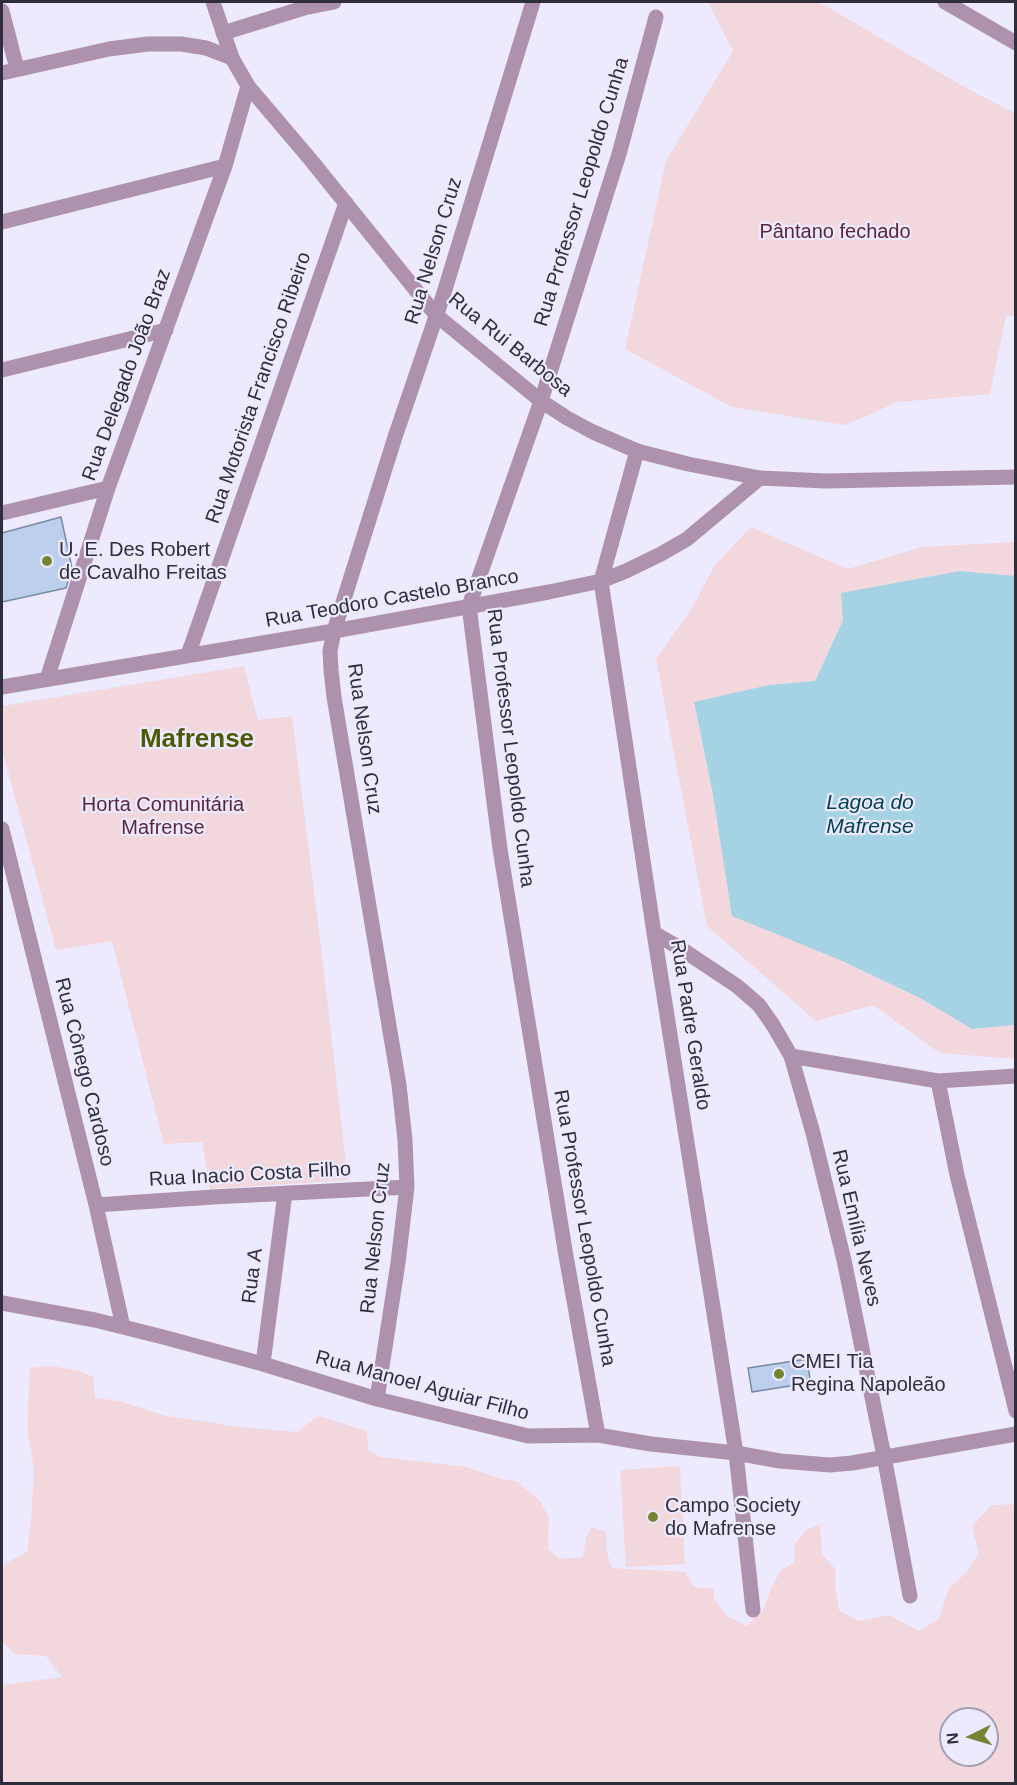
<!DOCTYPE html>
<meta charset="utf-8">
<style>
body{margin:0}
#map{position:relative;width:1017px;height:1785px;overflow:hidden;background:#edeaff;font-family:Arial,sans-serif}
canvas{display:block}
.frame{position:absolute;inset:0;border:3px solid #302e3b;pointer-events:none}
.north{position:absolute;left:939px;top:1707px;width:60px;height:60px;box-sizing:border-box;background:#edeaff;border:2px solid #a19fb1;border-radius:50%;rotate:265deg;font-size:16px;font-weight:700;line-height:24px;text-align:center;color:#302e3b}
.north::after{content:'';display:block;margin:auto;width:21px;height:27px;background:#768432;clip-path:polygon(50% 0,100% 100%,50% 72%,0 100%)}
</style>
<div id="map">
<canvas width="1017" height="1785"></canvas>
<div class="frame"></div>
<div class="north">N</div>
</div>
<script>
const ctx = document.querySelector('canvas').getContext('2d');
ctx.lineJoin = 'round';
function paint(path, color) { ctx.fillStyle = color; ctx.fill(path, 'evenodd'); }
const poly = rows => new Path2D(rows.map(r => 'M' + r).join(''));
function trace(path, color, width, dash) { ctx.strokeStyle = color; ctx.lineWidth = width; ctx.lineCap = dash ? 'butt' : 'round'; ctx.setLineDash(dash || []); ctx.stroke(path); }
function drawText(font, color, halo, rows, align = 'center') {
  ctx.font = font + ' Arial,sans-serif'; ctx.lineWidth = 4.5; ctx.setLineDash([]); ctx.textBaseline = 'middle'; ctx.strokeStyle = halo; ctx.fillStyle = color; for (const [text, x, y, turn = 0] of rows) {
    ctx.save(); ctx.translate(x, y); ctx.rotate((+turn || 0) * Math.PI / 180); ctx.textAlign = isNaN(turn) ? turn : align; if (halo) ctx.strokeText(text, 0, 0); ctx.fillText(text, 0, 0); ctx.restore();
  }
}
const green = poly([
 [708,2,819,2,966,88,1015,113,1015,315,1006,316,990,394,898,402,845,425,732,407,625,349,666,161,733,51],
 [751,527,848,569,921,547,1015,542,1015,576,960,571,843,620,815,681,769,685,694,703,713,795,840,960,920,998,972,1029,1015,1025,1015,1059,940,1053,873,1005,816,1021,707,926,656,659,691,610,715,565],
 [244,666,258,720,292,716,322,955,348,1180,210,1189,202,1142,164,1144,112,941,56,950,2,749,2,706],
 [51,1366,80,1371,93,1377,95,1398,119,1401,167,1416,239,1427,297,1432,318,1416,367,1431,368,1450,380,1457,467,1467,498,1478,518,1482,540,1501,549,1518,548,1549,560,1559,583,1557,586,1538,592,1527,606,1532,607,1553,612,1568,685,1572,694,1587,714,1589,714,1599,727,1616,747,1626,764,1608,771,1588,781,1570,795,1562,794,1545,806,1530,820,1524,822,1554,836,1570,835,1585,839,1610,858,1621,889,1615,919,1631,939,1619,949,1588,967,1572,979,1553,972,1527,991,1505,1015,1504,1015,1783,2,1783,2,1685,62,1677,46,1656,14,1654,2,1641,2,1572,6,1563,27,1552,31,1521,34,1470,27,1428,30,1368],
 [951,1719,987,1719,987,1755,951,1755],
 [680,1466,685,1564,626,1567,620,1470]
]);
const water = poly([
 [960,571,1016,576,1015,1025,972,1029,920,998,840,960,732,916,713,795,694,702,769,685,815,681,843,620,841,593]
]);
const building = poly([
 [61,517,72,568,66,588,2,602,2,533,61,517],
 [807,1359,810,1379,796,1382,796,1385,752,1392,748,1368,807,1359]
]);
const minor = poly([
 [945,2,1016,43],
 [2,11,17,69],
 [223,33,304,8,334,2],
 [2,73,109,49,148,44,181,44,206,48,232,58],
 [2,222,225,166],
 [2,370,166,330],
 [637,451,601,581,654,933,736,1453,753,1610],
 [2,513,108,488],
 [188,655,346,203],
 [47,679,108,488,225,166,248,86],
 [2,687,334,631,549,592,601,581,626,571,661,554,687,539,760,478],
 [2,829,96,1205,123,1327],
 [654,933,683,950,737,986,759,1005,773,1025,791,1056,813,1133,844,1260,884,1456,910,1596],
 [791,1056,938,1081,1016,1076],
 [938,1081,957,1175,1016,1411],
 [96,1205,213,1197,407,1187],
 [2,1303,95,1320,163,1337,263,1364,377,1399,528,1436,598,1435,651,1444,736,1453,780,1461,830,1465,852,1463,1016,1434],
 [263,1364,285,1193],
 [377,1399,398,1263,407,1187,405,1140,399,1085,334,697,331,670,330,651,334,631,395,437,443,296,533,2],
 [598,1435,566,1256,500,849,469,606,541,401,619,154,656,17]
]);
const tertiary = poly([
 [213,2,232,58,248,86,310,159,436,315,541,401,567,418,593,432,637,451,688,464,760,478,826,481,1016,477]
]);
const markers = [
 [47,561,6,"#768432"],
 [779,1374,6,"#768432"],
 [653,1517,6,"#768432"]
];
const streetNames = [
 ["Rua Professor Leopoldo Cunha",582,192,-73],
 ["Rua Nelson Cruz",434,251,-73],
 ["Rua Rui Barbosa",510,345,39],
 ["Rua Delegado João Braz",127,375,-70],
 ["Rua Motorista Francisco Ribeiro",259,388,-71],
 ["Rua Teodoro Castelo Branco",392,599,-10],
 ["Rua Nelson Cruz",364,739,82],
 ["Rua Professor Leopoldo Cunha",510,748,83],
 ["Rua Padre Geraldo",690,1025,81],
 ["Rua Cônego Cardoso",84,1072,76],
 ["Rua Inacio Costa Filho",250,1175,-3],
 ["Rua Professor Leopoldo Cunha",584,1228,80],
 ["Rua Emília Neves",856,1228,77],
 ["Rua Nelson Cruz",376,1238,-84],
 ["Rua A",253,1276,-83],
 ["Rua Manoel Aguiar Filho",422,1386,15]
];
const parkNames = [
 ["Pântano fechado",835,232],
 ["Horta Comunitária",163,805],
 ["Mafrense",163,828]
];
const poiNames = [
 ["U. E. Des Robert",59,550],
 ["de Cavalho Freitas",59,573],
 ["CMEI Tia",791,1362],
 ["Regina Napoleão",791,1385],
 ["Campo Society",665,1506],
 ["do Mafrense",665,1529]
];
const waterNames = [
 ["Lagoa do",870,803],
 ["Mafrense",870,827]
];
const districtNames = [
 ["Mafrense",197,740]
];
paint(green, '#f2d7dd');
paint(water, '#a6d3e4');
paint(building, '#bbcfed');
trace(building, '#778aa5', 1.5);
trace(minor, '#ad91ad', 15);
trace(tertiary, '#ad91ad', 15);
for (const [x, y, r, color] of markers) { const dot = new Path2D(); dot.arc(x, y, r, 0, 2 * Math.PI); ctx.fillStyle = color; ctx.fill(dot); trace(dot, '#edeaff', 2); }
drawText('20px', '#302e3b', '#edeaff', streetNames);
drawText('20px', '#5d2638', '#edeaff', parkNames);
drawText('20px', '#302e3b', '#edeaff', poiNames, 'left');
drawText('italic 21px', '#004354', '#edeaff', waterNames);
drawText('bold 26px', '#4e5904', '#edeaff', districtNames);
</script>
